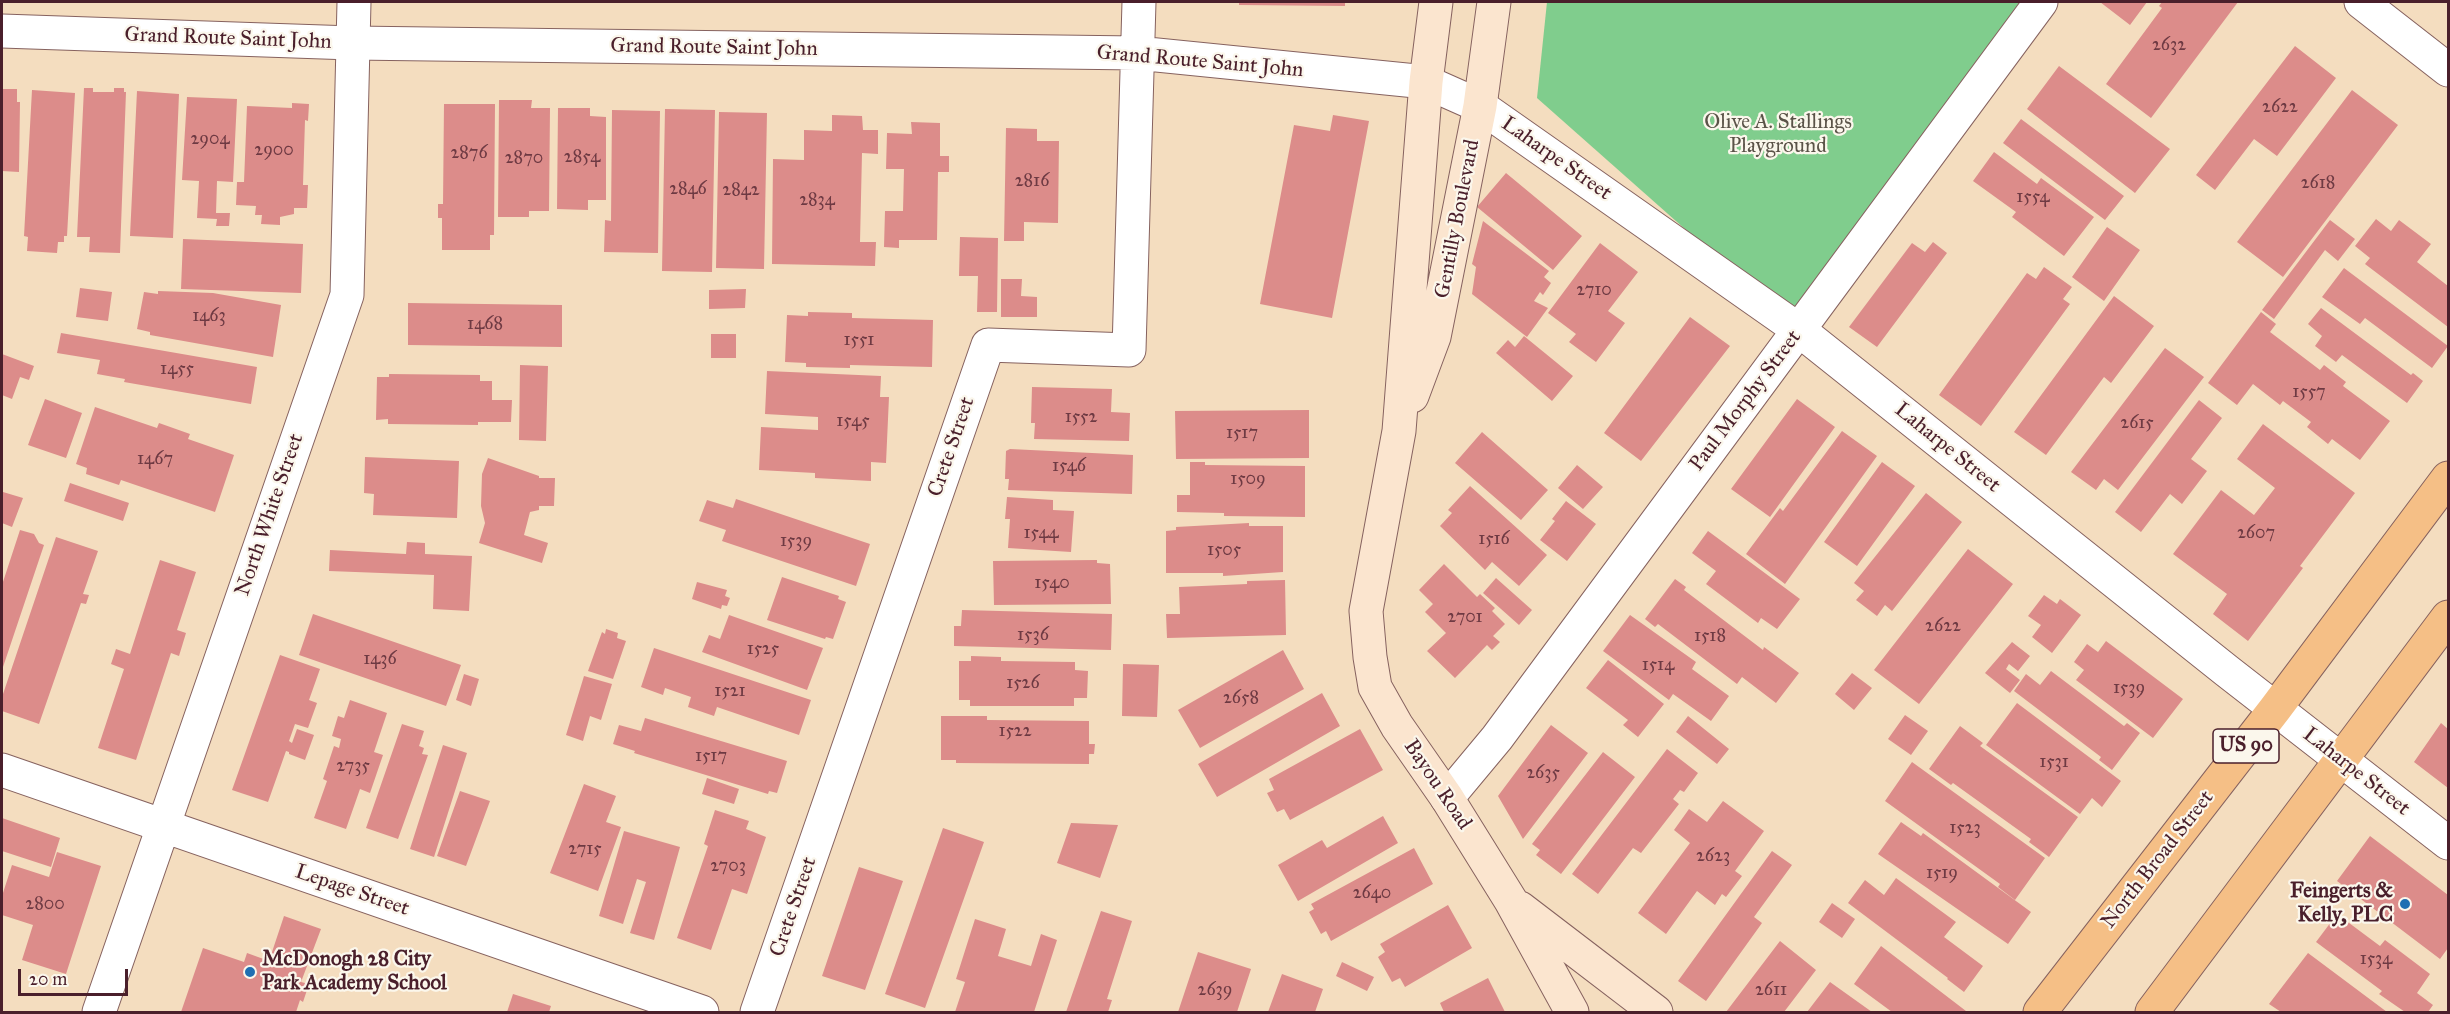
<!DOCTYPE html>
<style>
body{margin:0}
#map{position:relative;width:2450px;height:1014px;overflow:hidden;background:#f4ddbf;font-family:"IM FELL Great Primer",serif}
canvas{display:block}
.frame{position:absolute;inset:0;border:3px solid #4a1f2b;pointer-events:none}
.scale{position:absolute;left:18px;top:969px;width:110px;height:27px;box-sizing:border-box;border:3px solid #4a1f2b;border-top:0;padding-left:8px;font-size:18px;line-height:21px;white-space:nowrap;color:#4a1f2b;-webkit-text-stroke:4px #fbf7ec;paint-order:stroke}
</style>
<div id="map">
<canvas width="2450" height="1014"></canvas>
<div class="frame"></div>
<div class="scale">20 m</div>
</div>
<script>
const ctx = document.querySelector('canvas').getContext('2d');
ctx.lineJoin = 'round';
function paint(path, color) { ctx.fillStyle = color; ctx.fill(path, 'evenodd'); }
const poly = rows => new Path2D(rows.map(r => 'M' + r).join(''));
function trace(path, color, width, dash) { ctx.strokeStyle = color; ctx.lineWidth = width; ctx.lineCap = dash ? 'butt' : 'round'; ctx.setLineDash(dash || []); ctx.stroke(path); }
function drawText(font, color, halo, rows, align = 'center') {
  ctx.font = font + ' "IM FELL Great Primer",serif'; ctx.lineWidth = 4.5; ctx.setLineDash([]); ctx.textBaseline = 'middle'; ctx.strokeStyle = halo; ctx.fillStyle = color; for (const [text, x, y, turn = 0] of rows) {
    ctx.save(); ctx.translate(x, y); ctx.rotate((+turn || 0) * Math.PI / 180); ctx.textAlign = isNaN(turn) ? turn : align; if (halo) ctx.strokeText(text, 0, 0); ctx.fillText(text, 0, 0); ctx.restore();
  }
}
const green = poly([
 [1547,2,2041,2,1799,330,1537,98]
]);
const building = poly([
 [1239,2,1345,2,1345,6,1239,5],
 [2100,2,2147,2,2130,25],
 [2162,2,2238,2,2151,118,2106,84,2162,8,2159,6],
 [2295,46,2336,78,2277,156,2254,139,2215,190,2196,175],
 [2059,66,2170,149,2135,193,2027,109],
 [84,88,93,88,93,92,114,92,114,88,124,88,124,92,126,92,120,253,89,252,90,237,77,237],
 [2,89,17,89,17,102,20,102,19,172,2,171],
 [32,90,75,93,67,236,64,236,64,242,58,242,57,253,27,251,28,237,24,236],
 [2352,90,2398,125,2283,277,2237,242],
 [137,91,179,94,173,238,130,236],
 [187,97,237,99,233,182,217,181,216,213,230,213,229,226,216,226,217,219,197,218,199,181,182,180],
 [499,100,532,100,531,108,550,108,549,211,529,211,529,217,498,217],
 [292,103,309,104,308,121,305,120,303,185,308,185,307,208,294,208,294,214,280,217,280,225,261,224,262,215,255,215,256,206,236,205,237,182,244,182,247,106,292,108],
 [444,104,495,104,494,235,490,235,490,250,442,250,442,218,438,218,438,204,443,204],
 [558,108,590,108,590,116,606,117,606,200,588,200,588,210,557,209],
 [665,109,715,110,712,272,662,271],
 [612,110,660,111,658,253,604,252,605,220,611,221],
 [719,112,767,113,764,269,716,268],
 [832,115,862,116,863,130,878,130,878,154,862,153,860,242,876,242,875,266,772,264,773,159,804,160,804,130,832,131],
 [1333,115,1369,121,1332,318,1260,304,1294,125,1330,131],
 [2021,119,2124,196,2105,220,2003,143],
 [911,122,940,123,940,156,949,156,949,172,938,172,937,240,899,240,899,248,884,247,885,211,903,211,904,169,886,169,887,133,912,134],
 [1006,128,1037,129,1037,141,1059,141,1058,223,1024,222,1024,241,1004,241],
 [1994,152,2037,184,2041,178,2094,217,2064,256,2012,217,2016,212,1973,181],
 [1506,173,1582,236,1553,270,1477,207],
 [2376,219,2391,231,2399,220,2431,244,2417,262,2448,286,2448,327,2365,264,2370,258,2355,246],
 [2330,220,2355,239,2338,261,2325,250,2274,319,2262,310],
 [1483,221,1549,271,1544,277,1551,283,1543,295,1540,292,1534,301,1548,308,1527,337,1472,294,1476,267,1472,264],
 [2107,227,2140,250,2104,301,2072,277],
 [960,237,998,238,997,312,977,312,978,276,959,276],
 [183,239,303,244,301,293,181,289],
 [1933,242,1947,253,1877,347,1849,327,1912,243,1925,252],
 [1600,243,1638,272,1608,311,1625,323,1596,362,1569,342,1576,334,1548,313],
 [2044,267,2072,287,2063,299,2070,304,1981,426,1939,395,2027,273,2036,279],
 [2344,268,2448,346,2432,368,2365,318,2360,324,2322,297],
 [1001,279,1022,279,1021,296,1037,297,1037,317,1001,317],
 [80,288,112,292,108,321,76,317],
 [746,289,745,308,709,309,709,290],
 [158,291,213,293,281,305,273,357,150,335,150,332,137,329,144,292,158,294],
 [2114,296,2154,326,2111,383,2104,377,2046,455,2014,432],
 [408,303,562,305,562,347,408,345],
 [2321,308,2411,375,2413,373,2423,381,2407,403,2342,355,2336,362,2315,346,2322,336,2308,324],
 [808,312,852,313,852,318,933,320,932,367,850,365,850,368,806,367,806,363,785,362,787,315,808,316],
 [2261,312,2276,324,2270,332,2320,370,2324,365,2346,382,2343,386,2390,421,2360,460,2332,439,2328,444,2307,427,2311,422,2283,401,2280,405,2253,384,2237,405,2208,383],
 [1690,317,1730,346,1641,461,1604,433],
 [61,333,257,367,251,404,124,382,125,379,97,374,100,360,57,353],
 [711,334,736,334,736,358,711,358],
 [1524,336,1573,376,1552,401,1496,353,1508,340,1515,347],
 [2165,348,2204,377,2118,490,2104,479,2096,490,2071,472],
 [2,354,34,366,29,380,20,377,12,399,2,395],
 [520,365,548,366,546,441,519,440],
 [767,371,881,376,880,397,889,397,886,463,871,462,871,481,815,478,815,473,759,470,761,427,818,430,818,417,765,414],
 [389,374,480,375,480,381,492,381,492,400,512,400,511,422,478,422,478,425,388,424,388,419,376,420,377,377,389,377],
 [1032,387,1112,389,1111,412,1130,413,1129,441,1034,439,1035,423,1031,423],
 [45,399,82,413,66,458,28,445],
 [1797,399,1835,427,1770,517,1731,489],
 [2199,400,2222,418,2191,459,2207,471,2182,504,2170,494,2141,532,2115,512],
 [95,407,157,428,159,423,190,434,188,439,234,455,215,512,121,480,119,485,86,474,87,468,76,464],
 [1309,410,1309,458,1176,459,1175,411],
 [2263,424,2355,493,2300,566,2303,568,2248,641,2213,614,2227,594,2173,554,2221,490,2254,515,2275,488,2237,459],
 [1842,431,1877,456,1785,584,1746,554,1780,508,1783,511],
 [1482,432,1548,490,1521,520,1455,463],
 [1010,449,1133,455,1132,494,1008,490,1009,479,1005,479,1006,451],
 [365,457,459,461,457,518,373,515,374,494,364,493],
 [488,458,539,476,539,478,555,478,554,506,539,506,539,510,530,512,524,535,548,543,542,563,479,543,485,523,481,506,482,474],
 [1190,462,1205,462,1205,465,1305,466,1305,517,1224,516,1224,513,1177,512,1177,495,1190,495],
 [1882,462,1915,486,1857,566,1824,542],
 [1577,465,1603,487,1583,509,1558,488],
 [70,483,129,503,123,521,64,501],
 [1470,486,1547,555,1519,586,1492,562,1485,570,1440,526,1452,513,1448,510],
 [3,492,23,498,12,527,2,523],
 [1926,493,1962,522,1892,611,1885,605,1877,616,1856,600,1864,591,1854,583],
 [1007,497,1053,500,1053,510,1074,511,1071,552,1008,548,1010,519,1005,519],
 [736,499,870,544,856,586,722,541,726,530,699,521,707,500,733,508],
 [1566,501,1596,524,1567,561,1540,540,1555,521,1552,519],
 [1249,523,1249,526,1283,526,1283,572,1223,576,1223,573,1166,573,1166,531,1176,530,1176,527],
 [20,530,34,534,39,543,44,545,2,670,2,585],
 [1708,531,1800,599,1777,629,1761,618,1758,623,1706,584,1716,571,1692,553],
 [56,537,98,551,83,594,89,595,86,604,81,603,39,724,2,711,2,697],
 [407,542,425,543,425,554,472,556,469,611,433,609,434,575,329,571,330,550,406,554],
 [1968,549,2013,584,1919,704,1874,670],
 [160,560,196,572,177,630,186,633,179,656,171,653,136,760,98,748,124,669,111,664,116,649,130,654],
 [1097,560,1097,563,1110,564,1111,604,994,605,993,561],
 [1444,564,1477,597,1480,594,1495,608,1492,611,1505,624,1493,636,1500,642,1492,650,1487,645,1455,678,1427,651,1446,633,1425,612,1433,604,1419,590],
 [782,577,839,596,838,599,846,602,833,639,826,637,825,639,767,620],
 [1496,578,1532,610,1519,625,1483,593],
 [1675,579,1686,587,1684,590,1763,650,1764,647,1799,673,1776,703,1742,677,1737,684,1658,624,1655,627,1645,619],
 [1285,580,1286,635,1167,638,1166,614,1180,614,1179,587,1247,584,1247,581],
 [697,582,727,590,725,596,730,598,727,606,722,605,721,609,692,599],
 [2044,595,2057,604,2060,599,2081,615,2052,653,2032,637,2041,625,2028,616],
 [962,610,1112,614,1111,650,954,646,954,626,961,626],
 [313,614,461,665,446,706,299,655],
 [729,615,823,648,807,690,702,652,709,635,720,639],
 [1630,615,1696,662,1692,669,1729,696,1711,721,1673,694,1669,700,1603,651],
 [606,629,618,633,617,638,626,641,613,679,588,671,602,632,605,634],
 [2106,641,2183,699,2153,738,2076,680,2084,670,2074,662,2087,644,2098,652],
 [2012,642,2030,656,2018,671,2009,664,2006,669,2020,680,2010,693,1985,673],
 [654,648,811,700,799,735,717,707,714,716,688,707,691,697,665,688,663,695,641,687],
 [1283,650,1304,689,1200,748,1178,710],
 [280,655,320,669,309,700,317,703,308,728,295,724,289,741,292,743,297,729,314,735,305,760,289,754,289,752,286,751,268,802,232,790],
 [971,656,1001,657,1001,661,1075,662,1075,670,1088,671,1087,698,1074,698,1074,706,970,706,970,700,959,700,959,661,971,661],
 [1608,660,1664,704,1638,737,1623,725,1628,720,1586,688],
 [1123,664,1159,665,1157,717,1122,716],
 [2051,671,2124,726,2127,723,2140,733,2112,770,2099,760,2101,757,2014,691,2026,674,2040,685],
 [1852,673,1872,688,1854,710,1835,694],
 [464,674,479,679,471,706,456,700],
 [584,676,612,684,601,720,590,716,583,741,566,735],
 [1322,693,1340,726,1217,797,1198,764],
 [350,700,387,713,374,752,383,755,370,793,360,789,346,829,314,818,327,781,323,779,334,746,339,748,341,739,332,736,338,716,344,718],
 [2017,703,2121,781,2102,807,2092,798,2080,814,1986,745],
 [1905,715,1928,731,1911,755,1888,739],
 [941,716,987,716,987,720,1089,721,1089,744,1095,744,1094,754,1089,754,1089,764,956,763,956,760,941,760],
 [1688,716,1729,749,1717,764,1676,732],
 [645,718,787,761,777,793,769,791,768,794,634,753,635,751,613,744,619,725,641,731],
 [2441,723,2448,729,2448,788,2414,762],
 [402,724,424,731,419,746,424,748,422,754,428,755,398,839,366,828],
 [1551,725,1588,753,1523,839,1498,796],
 [1960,726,1983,743,1980,746,2078,817,2049,857,2029,842,2031,839,1953,783,1951,785,1929,769],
 [1360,729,1383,770,1290,820,1284,809,1277,812,1267,793,1274,790,1269,779],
 [443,745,467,753,434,857,410,849],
 [1667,749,1698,773,1684,792,1680,790,1673,799,1679,804,1641,853,1633,848,1598,894,1572,874],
 [1603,752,1635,777,1561,874,1536,855,1540,850,1532,844],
 [1912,762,2045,858,2015,900,1998,887,2000,884,1885,801],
 [707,778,739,789,734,804,702,794],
 [584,784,616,796,606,822,621,827,598,891,550,873],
 [460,791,490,801,466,866,437,856],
 [1723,801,1764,831,1735,871,1742,876,1726,897,1722,894,1715,905,1697,891,1666,934,1638,913,1690,843,1674,830,1689,809,1707,822],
 [715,810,749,821,746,829,766,837,747,894,732,889,711,950,677,938,708,846,704,844],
 [1383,816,1398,843,1298,901,1278,865,1322,840,1327,848],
 [2,818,60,838,51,867,2,851],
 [1901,822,1921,836,1923,833,2031,912,2008,944,1878,854],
 [1071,823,1118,825,1100,878,1057,863],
 [943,828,984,842,925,1008,885,994],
 [624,831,680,847,654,940,630,933,646,882,637,879,623,924,599,916],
 [2370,836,2448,895,2448,948,2440,959,2337,881],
 [1414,848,1433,884,1331,941,1326,931,1321,934,1309,912,1314,909,1311,904],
 [1772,851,1792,865,1754,917,1762,923,1706,1001,1678,981],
 [57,852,101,866,66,974,22,960,33,925,2,915,2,896,12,865,49,877],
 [859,867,903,881,865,990,822,976],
 [1896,878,1956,922,1944,937,1983,966,1964,992,1947,979,1948,978,1848,903,1865,880,1884,895],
 [1832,903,1855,919,1842,938,1819,922],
 [1448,905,1472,948,1405,987,1400,978,1392,982,1378,957,1385,952,1380,944],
 [1101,911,1132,921,1107,999,1112,1000,1108,1012,1066,1012],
 [2337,914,2380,946,2385,940,2430,974,2417,993,2433,1005,2428,1012,2405,1012,2379,994,2382,991,2316,942],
 [284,916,321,929,301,982,309,984,303,1002,300,1000,296,1012,181,1012,203,948,244,962,247,953,269,961],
 [975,919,1006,929,998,956,1031,966,1041,934,1057,940,1034,1012,955,1012,965,982,956,979],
 [1780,941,1816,970,1784,1012,1726,1012],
 [1881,946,1966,1011,1965,1012,1892,1012,1854,984],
 [1198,952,1251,969,1237,1012,1178,1012],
 [2308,953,2387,1012,2281,1012,2269,1004],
 [1342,962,1374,977,1367,991,1336,976],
 [1282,974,1323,989,1315,1012,1268,1012],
 [1488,978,1505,1012,1444,1012,1440,1003],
 [1830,982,1872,1012,1807,1012],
 [513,994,551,1006,549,1012,507,1012]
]);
const minor = poly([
 [2361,2,2448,70],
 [2,31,352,43,1137,53,1426,82,1480,106,1799,330,2227,671,2448,843],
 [2,770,702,1012],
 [1447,798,1497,738,2041,2],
 [99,1012,347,295,354,2],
 [757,1012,988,345,1129,350,1139,2]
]);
const secondary = poly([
 [1436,2,1426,82,1399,431,1366,611,1370,657,1375,687,1397,726,1447,798,1511,901,1572,1012],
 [1412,396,1434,337,1480,106,1494,2],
 [1520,908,1656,1012]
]);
const primary = poly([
 [2040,1012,2275,709,2448,478],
 [2152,1012,2448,617]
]);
const markers = [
 [2405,904,6,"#1f6fb2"],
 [250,972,6,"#1f6fb2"]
];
const numberNames = [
 ["2632",2169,46],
 ["2622",2280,108],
 ["2904",210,140],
 ["2900",274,151],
 ["2876",469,154],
 ["2854",582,158],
 ["2870",524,159],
 ["2816",1032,182],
 ["2618",2318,184],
 ["2846",688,190],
 ["2842",741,191],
 ["1554",2033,198],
 ["2834",817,201],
 ["2710",1594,291],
 ["1463",209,317],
 ["1468",485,325],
 ["1551",859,341],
 ["1455",177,370],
 ["1557",2309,393],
 ["1552",1081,418],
 ["1545",853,422],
 ["2615",2137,424],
 ["1517",1242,434],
 ["1467",155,460],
 ["1546",1069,467],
 ["1509",1248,480],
 ["1544",1041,534],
 ["2607",2256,534],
 ["1516",1494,540],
 ["1539",796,542],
 ["1505",1224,551],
 ["1540",1052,584],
 ["2701",1465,618],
 ["2622",1943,627],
 ["1536",1033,636],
 ["1518",1710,637],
 ["1525",763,650],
 ["1436",380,660],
 ["1514",1658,666],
 ["1526",1023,684],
 ["1539",2129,689],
 ["1521",730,692],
 ["2658",1241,699],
 ["1522",1015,732],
 ["1517",711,757],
 ["1531",2054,763],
 ["2735",353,767],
 ["2635",1543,774],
 ["1523",1965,829],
 ["2715",585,850],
 ["2623",1713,857],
 ["2703",728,867],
 ["1519",1942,874],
 ["2640",1372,894],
 ["2800",45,905],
 ["1534",2376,960],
 ["2639",1215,991],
 ["2611",1771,991]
];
const shields = [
 [2246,746,66]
];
const shieldNames = [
 ["US 90",2246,746]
];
const streetNames = [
 ["Grand Route Saint John",228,39,2],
 ["Grand Route Saint John",714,48,1],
 ["Grand Route Saint John",1200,62,5],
 ["Laharpe Street",1556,159,35],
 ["Gentilly Boulevard",1458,219,-79],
 ["Paul Morphy Street",1746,401,-53],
 ["Crete Street",952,447,-71],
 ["Laharpe Street",1947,448,39],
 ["North White Street",270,515,-71],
 ["Laharpe Street",2356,772,38],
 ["Bayou Road",1437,785,56],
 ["North Broad Street",2158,860,-52],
 ["Lepage Street",352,891,19],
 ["Crete Street",794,907,-71]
];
const parkNames = [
 ["Olive A. Stallings",1778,123],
 ["Playground",1778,147]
];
const poiNames = [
 ["Feingerts &",2393,892],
 ["Kelly, PLC",2393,916],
 ["McDonogh 28 City",262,960,"left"],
 ["Park Academy School",262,984,"left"]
];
paint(green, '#80cd8d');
paint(building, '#dc8c8a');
trace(minor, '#86625f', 35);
trace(secondary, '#86625f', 35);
trace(primary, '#86625f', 35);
trace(minor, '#fff', 33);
trace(secondary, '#fbe5cf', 33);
trace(primary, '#f5bf86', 33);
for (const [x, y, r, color] of markers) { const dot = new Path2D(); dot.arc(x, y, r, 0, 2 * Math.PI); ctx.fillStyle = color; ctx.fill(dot); trace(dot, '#fbf7ec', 2); }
drawText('18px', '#6e3a43', null, numberNames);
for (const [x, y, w] of shields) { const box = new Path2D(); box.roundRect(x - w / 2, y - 17, w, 34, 4.5); ctx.fillStyle = '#fbf7ec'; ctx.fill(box); trace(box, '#4a1f2b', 1.5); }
drawText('bold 20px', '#4a1f2b', null, shieldNames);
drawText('21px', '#4a1f2b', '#fbf7ec', streetNames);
drawText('21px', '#5a5348', '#fbf7ec', parkNames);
drawText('bold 21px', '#4a1f2b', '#fbf7ec', poiNames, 'right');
</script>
